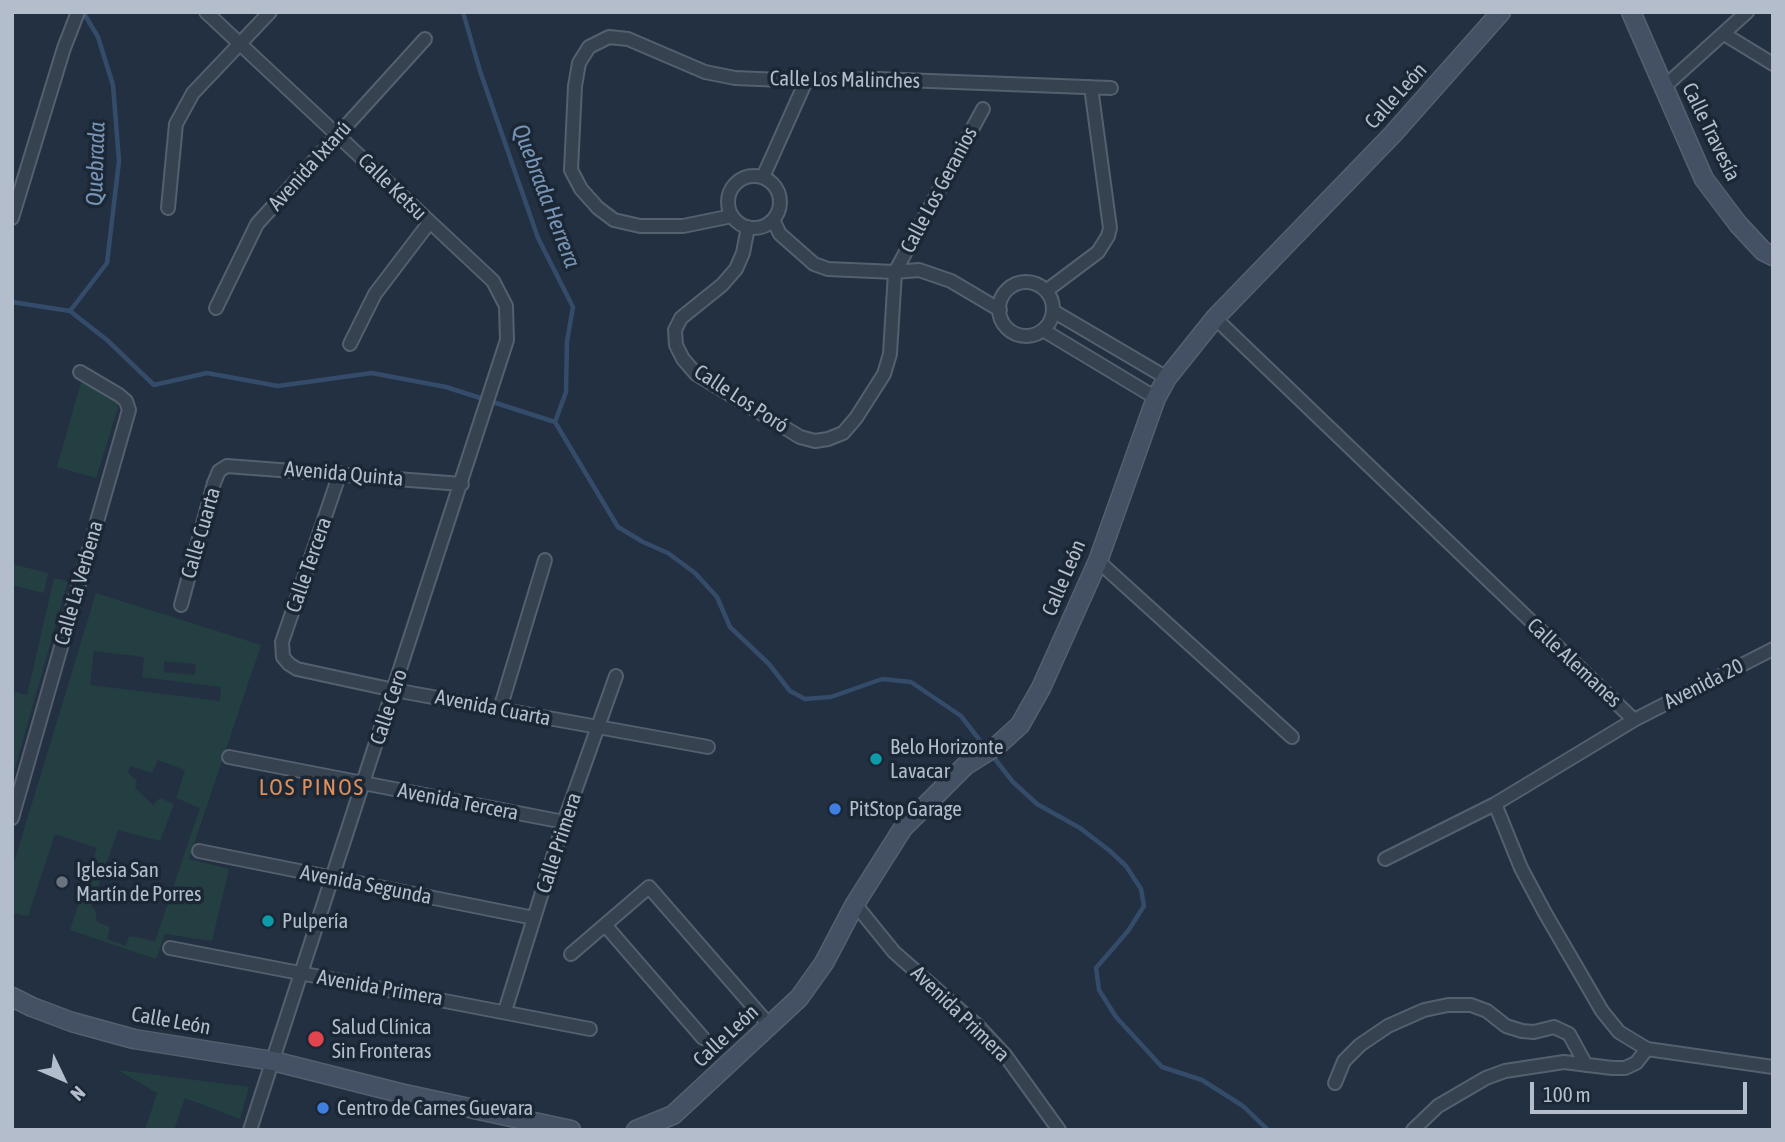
<!DOCTYPE html>
<meta charset="utf-8">
<style>
body{margin:0}
#map{position:relative;width:1785px;height:1142px;overflow:hidden;background:#223041;font-family:"Asap Condensed",sans-serif}
canvas{display:block}
.frame{position:absolute;inset:0;border:14px solid #b3bdcb;pointer-events:none}
.north{position:absolute;left:28px;top:1044px;width:70px;height:70px;-webkit-text-stroke:5px #1b2735;paint-order:stroke;rotate:134deg;font-size:19px;font-weight:700;line-height:28px;text-align:center;color:#b3bdcb}
.north::after{content:'';display:block;margin:auto;width:24px;height:32px;background:#b3bdcb;clip-path:polygon(50% 0,100% 100%,50% 72%,0 100%)}
.scale{position:absolute;left:1530px;top:1082px;width:217px;height:32px;box-sizing:border-box;border:4px solid #b3bdcb;border-top:0;padding-left:9px;font-size:21px;line-height:24px;white-space:nowrap;color:#b3bdcb;-webkit-text-stroke:5px #1b2735;paint-order:stroke}
</style>
<div id="map">
<canvas width="1785" height="1142"></canvas>
<div class="frame"></div>
<div class="north">N</div>
<div class="scale">100 m</div>
</div>
<script>
const ctx = document.querySelector('canvas').getContext('2d');
ctx.lineJoin = 'round';
function paint(path, color) { ctx.fillStyle = color; ctx.fill(path, 'evenodd'); }
const poly = rows => new Path2D(rows.map(r => 'M' + r).join(''));
function trace(path, color, width, dash) { ctx.strokeStyle = color; ctx.lineWidth = width; ctx.lineCap = dash ? 'butt' : 'round'; ctx.setLineDash(dash || []); ctx.stroke(path); }
function drawText(font, color, halo, rows, align = 'center') {
  ctx.font = font + ' "Asap Condensed",sans-serif'; ctx.lineWidth = 7; ctx.setLineDash([]); ctx.textBaseline = 'middle'; ctx.strokeStyle = halo; ctx.fillStyle = color; for (const [text, x, y, turn = 0] of rows) {
    ctx.save(); ctx.translate(x, y); ctx.rotate((+turn || 0) * Math.PI / 180); ctx.textAlign = isNaN(turn) ? turn : align; if (halo) ctx.strokeText(text, 0, 0); ctx.fillText(text, 0, 0); ctx.restore();
  }
}
const green = poly([
 [82,379,110,395,116,401,118,408,96,478,57,467],
 [12,564,48,573,44,593,12,585],
 [54,578,68,581,12,779,12,705,15,692,27,695],
 [96,593,261,645,189,859,229,869,212,941,165,934,156,959,70,930,97,848,55,834,28,916,12,913,12,869],
 [94,651,144,657,142,677,221,687,220,701,90,685],
 [164,661,196,664,195,675,164,672],
 [158,760,185,770,176,798,200,808,155,941,129,936,126,946,107,939,110,927,97,922,95,909,91,907,118,830,160,841,174,804,160,798,153,805,135,788,137,781,128,773,130,766,152,773],
 [118,1070,249,1087,240,1119,185,1098,174,1130,145,1130,157,1093]
]);
const stream = poly([
 [463,12,480,71,538,238,573,307,567,341,566,392,555,422,618,527,643,542,668,553,695,573,717,597,730,627,769,664,790,691,805,699,831,697,882,679,911,682,961,716,985,747],
 [12,302,70,311,107,340,154,385,207,373,278,386,372,373,446,387,555,422],
 [70,311,107,263,119,161,113,85,98,37,83,12],
 [991,754,1013,782,1037,804,1080,828,1110,851,1126,866,1141,889,1144,906,1128,931,1096,968,1099,990,1116,1017,1162,1067,1202,1080,1243,1106,1268,1130]
]);
const street = poly([
 [206,12,493,281,506,306,507,340,250,1130],
 [1724,34,1773,64],
 [1664,87,1747,12],
 '728 202a26 26 0 1 1 52 0a26 26 0 1 1-52 0Z',
 [763,177,806,81],
 [168,208,176,124,193,93,270,12],
 [732,216,683,226,640,226,614,220,598,208,581,189,571,170,575,86,579,63,589,47,609,37,628,39,705,72,735,78,806,81,878,79,1111,88],
 [12,218,64,48,78,12],
 [773,220,780,234,814,264,828,269,895,272,919,270,951,281,1000,310],
 [748,227,743,253,736,269,722,285,681,318,675,330,676,345,683,359,696,374,800,437,815,441,828,439,843,433,856,418,884,374,890,354,895,272,983,109],
 '999 309a27 27 0 1 1 54 0a27 27 0 1 1-54 0Z',
 [1046,291,1098,252,1108,236,1110,228,1091,87],
 [216,308,257,224,425,39],
 [1053,311,1167,378],
 [1215,318,1634,720],
 [1043,330,1156,398],
 [350,344,375,294,429,223],
 [340,473,282,642,283,657,289,664,297,669,394,690,708,747],
 [1098,561,1292,737],
 [181,605,214,483,219,471,227,466,462,484],
 [500,709,545,560],
 [229,757,564,822],
 [1495,804,1521,868,1545,913,1602,1011,1619,1032,1647,1049,1773,1067],
 [12,818,129,410,126,401,119,395,80,372],
 [199,851,534,918],
 [1385,859,1495,804,1634,720,1773,649],
 [855,904,894,952,978,1026,1005,1055,1059,1130],
 [605,925,703,1038],
 [170,948,590,1029],
 [571,954,649,887,770,1026],
 [505,1011,564,822,616,676],
 [1335,1083,1344,1061,1360,1045,1388,1026,1424,1010,1448,1005,1471,1005,1487,1011,1506,1026,1522,1031,1534,1032,1554,1027,1569,1034,1586,1065],
 [1413,1130,1438,1106,1486,1078,1505,1071,1564,1062,1612,1068,1625,1068,1636,1063,1647,1049]
]);
const secondary = poly([
 [1631,12,1704,179,1738,224,1763,251,1773,256],
 [12,997,32,1007,72,1022,134,1039,273,1061,400,1093,571,1130],
 [636,1130,673,1115,799,998,824,963,855,904,903,828,966,765,998,745,1020,725,1041,688,1098,561,1156,398,1167,378,1215,318,1393,134,1501,12]
]);
const markers = [
 [876,759,7,"#0f9aa8"],
 [835,809,7,"#3f7fe0"],
 [62,882,7,"#6b7280"],
 [268,921,7,"#0f9aa8"],
 [316,1039,9,"#e0444e"],
 [323,1108,7,"#3f7fe0"]
];
const streetNames = [
 ["Calle Los Malinches",845,80,1],
 ["Calle León",1396,96,-48],
 ["Calle Travesía",1711,132,64],
 ["Avenida Ixtarú",310,166,-48],
 ["Calle Ketsu",392,187,44],
 ["Calle Los Geranios",939,190,-62],
 ["Calle Los Poró",741,399,33],
 ["Avenida Quinta",344,474,5],
 ["Calle Cuarta",201,533,-74],
 ["Calle Tercera",309,565,-71],
 ["Calle León",1064,578,-67],
 ["Calle La Verbena",79,583,-74],
 ["Calle Alemanes",1574,663,43],
 ["Avenida 20",1704,684,-27],
 ["Calle Cero",389,707,-72],
 ["Avenida Cuarta",493,708,11],
 ["Avenida Tercera",458,802,11],
 ["Calle Primera",559,843,-72],
 ["Avenida Segunda",366,885,11],
 ["Avenida Primera",380,988,10],
 ["Avenida Primera",960,1014,44],
 ["Calle León",171,1021,10],
 ["Calle León",726,1036,-43]
];
const poiNames = [
 ["Belo Horizonte",890,747],
 ["Lavacar",890,771],
 ["PitStop Garage",849,809],
 ["Iglesia San",76,870],
 ["Martín de Porres",76,894],
 ["Pulpería",282,921],
 ["Salud Clínica",332,1027],
 ["Sin Fronteras",332,1051],
 ["Centro de Carnes Guevara",337,1108]
];
const waterNames = [
 ["Quebrada",96,164,-88],
 ["Quebrada Herrera",546,196,69]
];
const neighbourhoodNames = [
 ["LOS PINOS",312,788]
];
paint(green, '#243f42');
trace(stream, '#344c69', 4.5);
trace(street, '#54606e', 16);
trace(secondary, '#54606e', 21);
trace(street, '#364250', 12);
trace(secondary, '#445164', 18);
for (const [x, y, r, color] of markers) { const dot = new Path2D(); dot.arc(x, y, r, 0, 2 * Math.PI); ctx.fillStyle = color; ctx.fill(dot); trace(dot, '#1b2735', 2.5); }
drawText('21px', '#b3bdcb', '#1b2735', streetNames);
drawText('21px', '#b3bdcb', '#1b2735', poiNames, 'left');
drawText('italic 23px', '#7794b5', '#1b2735', waterNames);
ctx.letterSpacing = '2px';
drawText('23px', '#df905a', '#1b2735', neighbourhoodNames);
ctx.letterSpacing = '0px';
</script>
